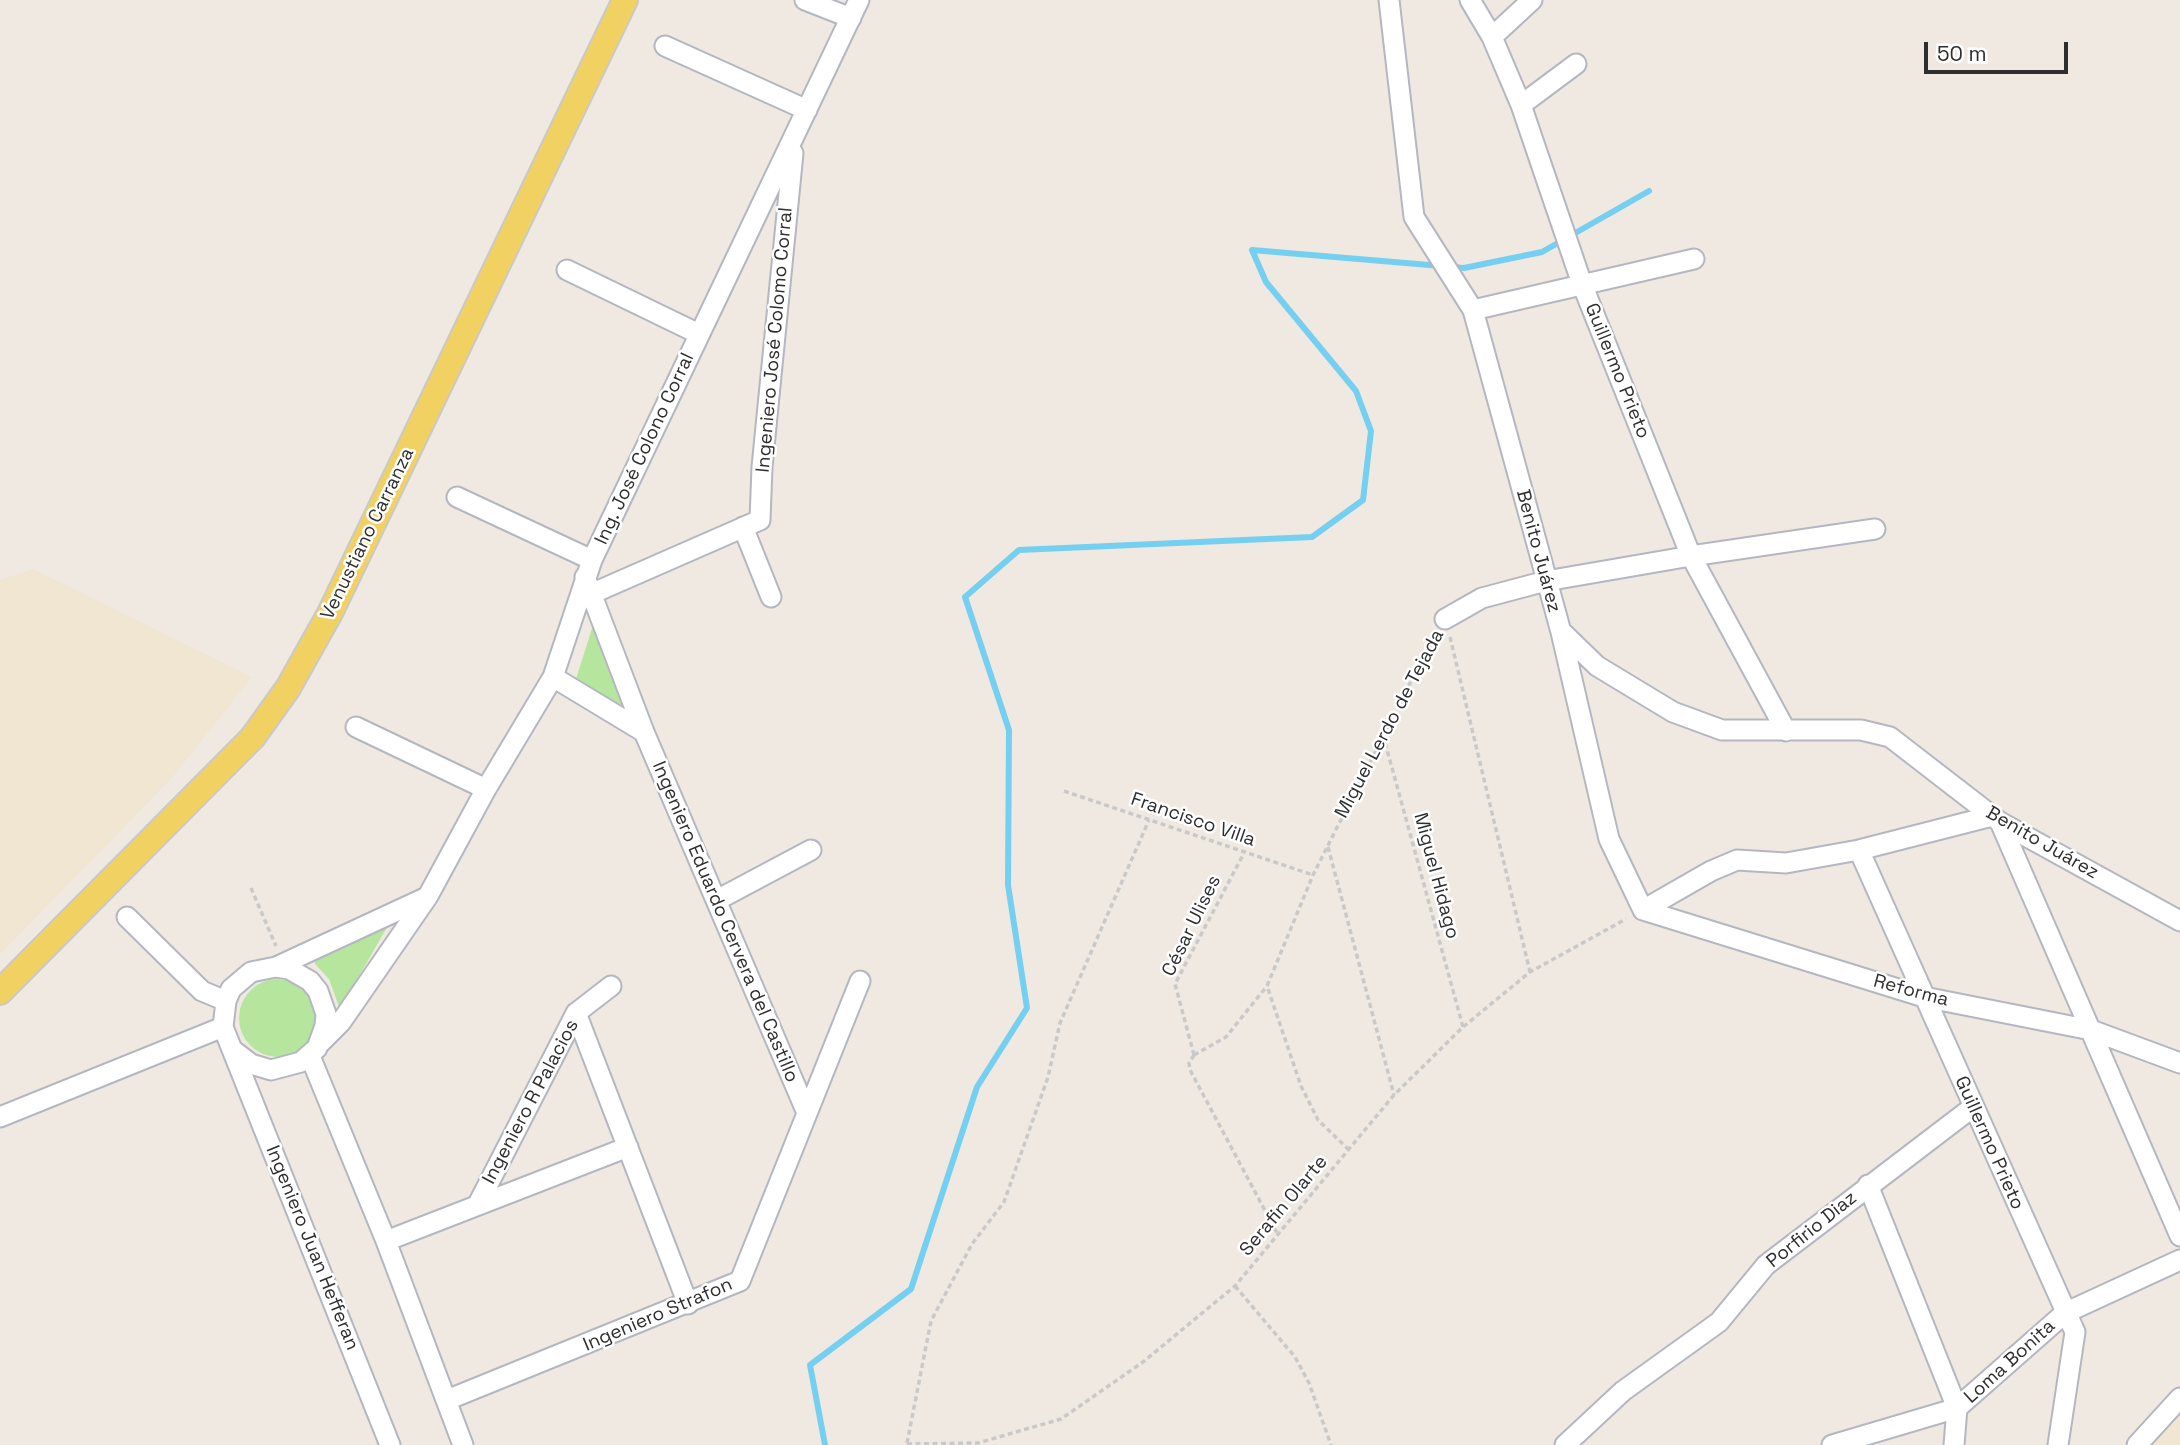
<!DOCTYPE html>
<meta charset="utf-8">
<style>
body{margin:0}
#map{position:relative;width:2180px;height:1445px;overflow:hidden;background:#efe9e1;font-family:"Space Grotesk",sans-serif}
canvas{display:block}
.scale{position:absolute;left:1924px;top:42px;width:144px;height:32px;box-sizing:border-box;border:4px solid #2e2e2e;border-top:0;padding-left:9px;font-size:21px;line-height:24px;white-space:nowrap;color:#2e2e2e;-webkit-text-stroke:5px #fff;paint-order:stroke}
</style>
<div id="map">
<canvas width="2180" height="1445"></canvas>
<div class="scale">50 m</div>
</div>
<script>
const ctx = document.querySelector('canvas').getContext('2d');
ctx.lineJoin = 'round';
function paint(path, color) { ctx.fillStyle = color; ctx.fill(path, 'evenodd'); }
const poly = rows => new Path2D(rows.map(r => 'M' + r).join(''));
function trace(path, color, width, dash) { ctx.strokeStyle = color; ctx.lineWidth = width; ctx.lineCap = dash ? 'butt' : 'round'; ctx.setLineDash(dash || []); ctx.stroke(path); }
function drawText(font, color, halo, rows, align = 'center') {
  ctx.font = font + ' "Space Grotesk",sans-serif'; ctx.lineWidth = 5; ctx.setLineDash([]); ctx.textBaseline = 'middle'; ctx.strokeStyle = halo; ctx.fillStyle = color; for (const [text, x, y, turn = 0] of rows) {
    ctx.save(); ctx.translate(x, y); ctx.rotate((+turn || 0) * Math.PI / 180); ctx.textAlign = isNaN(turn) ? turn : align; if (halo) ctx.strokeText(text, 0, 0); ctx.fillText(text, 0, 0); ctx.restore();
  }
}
const education = poly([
 [33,569,252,677,171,779,0,954,0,580],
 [2180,1410,2180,1445,2148,1445]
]);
const green = poly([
 [594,622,628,709,576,679],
 [389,924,341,1007,339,1007,329,979,315,964,315,961],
 '239 1018a39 39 0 1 1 78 0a39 39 0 1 1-78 0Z'
]);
const stream = poly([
 [1452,267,1464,268,1542,252,1649,191],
 [825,1445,810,1365,911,1289,977,1087,1027,1008,1008,885,1009,730,965,597,1019,550,1312,537,1363,500,1371,431,1356,391,1266,282,1252,250,1441,266]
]);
const path = poly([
 [1450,637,1530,972],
 [1383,735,1463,1027],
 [1064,791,1313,875],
 [1328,847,1394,1095],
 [251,888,276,946],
 [1194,1055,1175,984,1244,853],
 [1194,1055,1189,1063,1190,1070,1278,1235],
 [1194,1055,1226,1037,1267,986],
 [1349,1150,1318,1120,1301,1086,1267,986,1313,875,1436,632],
 [1235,1286,1295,1357,1309,1383,1331,1445],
 [907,1443,931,1321,972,1244,1004,1202,1048,1077,1060,1023,1149,820],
 [907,1444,978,1443,1061,1419,1143,1362,1235,1286,1394,1095,1463,1027,1530,972,1626,919]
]);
const minor = poly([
 [805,0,851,18],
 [1389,0,1414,217,1473,310,1561,632,1609,839,1643,910],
 [1470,0,1492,37,1521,105,1582,284,1691,556,1786,731],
 [1492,37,1532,0],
 [665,46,807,110],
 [1521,105,1576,64],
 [567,270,699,334],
 [1473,310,1694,259],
 [457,497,592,560],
 [743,527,771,597],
 [585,577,644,732,807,1113],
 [591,594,760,520,762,467,793,153],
 [1445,619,1482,598,1546,581,1691,556,1875,529],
 [1562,632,1597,666,1673,712,1722,730,1861,730,1890,737,2000,822,2180,921],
 [553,677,644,732],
 [356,727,486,789],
 [2000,822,2180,1236],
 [1859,850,2075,1332,2058,1445],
 [717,900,811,850],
 [1643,910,1924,997,2091,1030,2180,1063],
 [1643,910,1711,871,1737,860,1786,863,1859,850,1992,816],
 [127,917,202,991,226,1001],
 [276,967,427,897],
 [576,1013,688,1304],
 [321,1042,341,1022,428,896,486,789,553,677,592,560,859,0],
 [234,1051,251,1064,271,1070,301,1062,317,1048,325,1026,326,1014,318,991,310,981,289,969,276,967,251,972,231,989,226,1001,223,1027,390,1445],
 [310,1056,386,1241,463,1445],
 [0,1117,223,1027],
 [1868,1185,1957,1408,1954,1445],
 [478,1204,576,1013,611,986],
 [386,1241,628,1147],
 [447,1400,740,1281,860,981],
 [1565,1445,1623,1391,1719,1322,1766,1265,1973,1107],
 [1832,1445,1957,1408,2065,1313,2180,1260],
 [2137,1445,2180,1398]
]);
const major = poly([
 [0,992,253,737,288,688,330,613,625,0]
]);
const streetNames = [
 ["Ingeniero José Colomo Corral",775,340,-85],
 ["Guillermo Prieto",1617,371,68],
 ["Ing. José Colono Corral",645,449,-65],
 ["Venustiano Carranza",368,534,-64],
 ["Benito Juárez",1538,551,75],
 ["Miguel Lerdo de Tejada",1390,724,-62],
 ["Francisco Villa",1193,820,19],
 ["Benito Juárez",2042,843,30],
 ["Miguel Hidago",1436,876,75],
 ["Ingeniero Eduardo Cervera del Castillo",725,922,67],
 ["César Ulises",1192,926,-64],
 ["Reforma",1911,991,15],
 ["Ingeniero R Palacios",531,1102,-62],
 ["Guillermo Prieto",1989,1143,66],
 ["Serafin Olarte",1284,1206,-50],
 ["Porfirio Diaz",1812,1230,-39],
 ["Ingeniero Juan Hefferan",312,1248,68],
 ["Ingeniero Strafon",658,1315,-23],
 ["Loma Bonita",2010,1362,-42]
];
paint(education, '#f0e6d1');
paint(green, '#b6e59e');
trace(stream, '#75cff0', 6);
trace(minor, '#b4b7c1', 23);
trace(major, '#c9c9c9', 28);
trace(path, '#c9c9c9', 3.5, [5, 3.5]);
trace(minor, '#fff', 19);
trace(major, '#f2d163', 24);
drawText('19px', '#2e2e2e', '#fff', streetNames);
</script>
